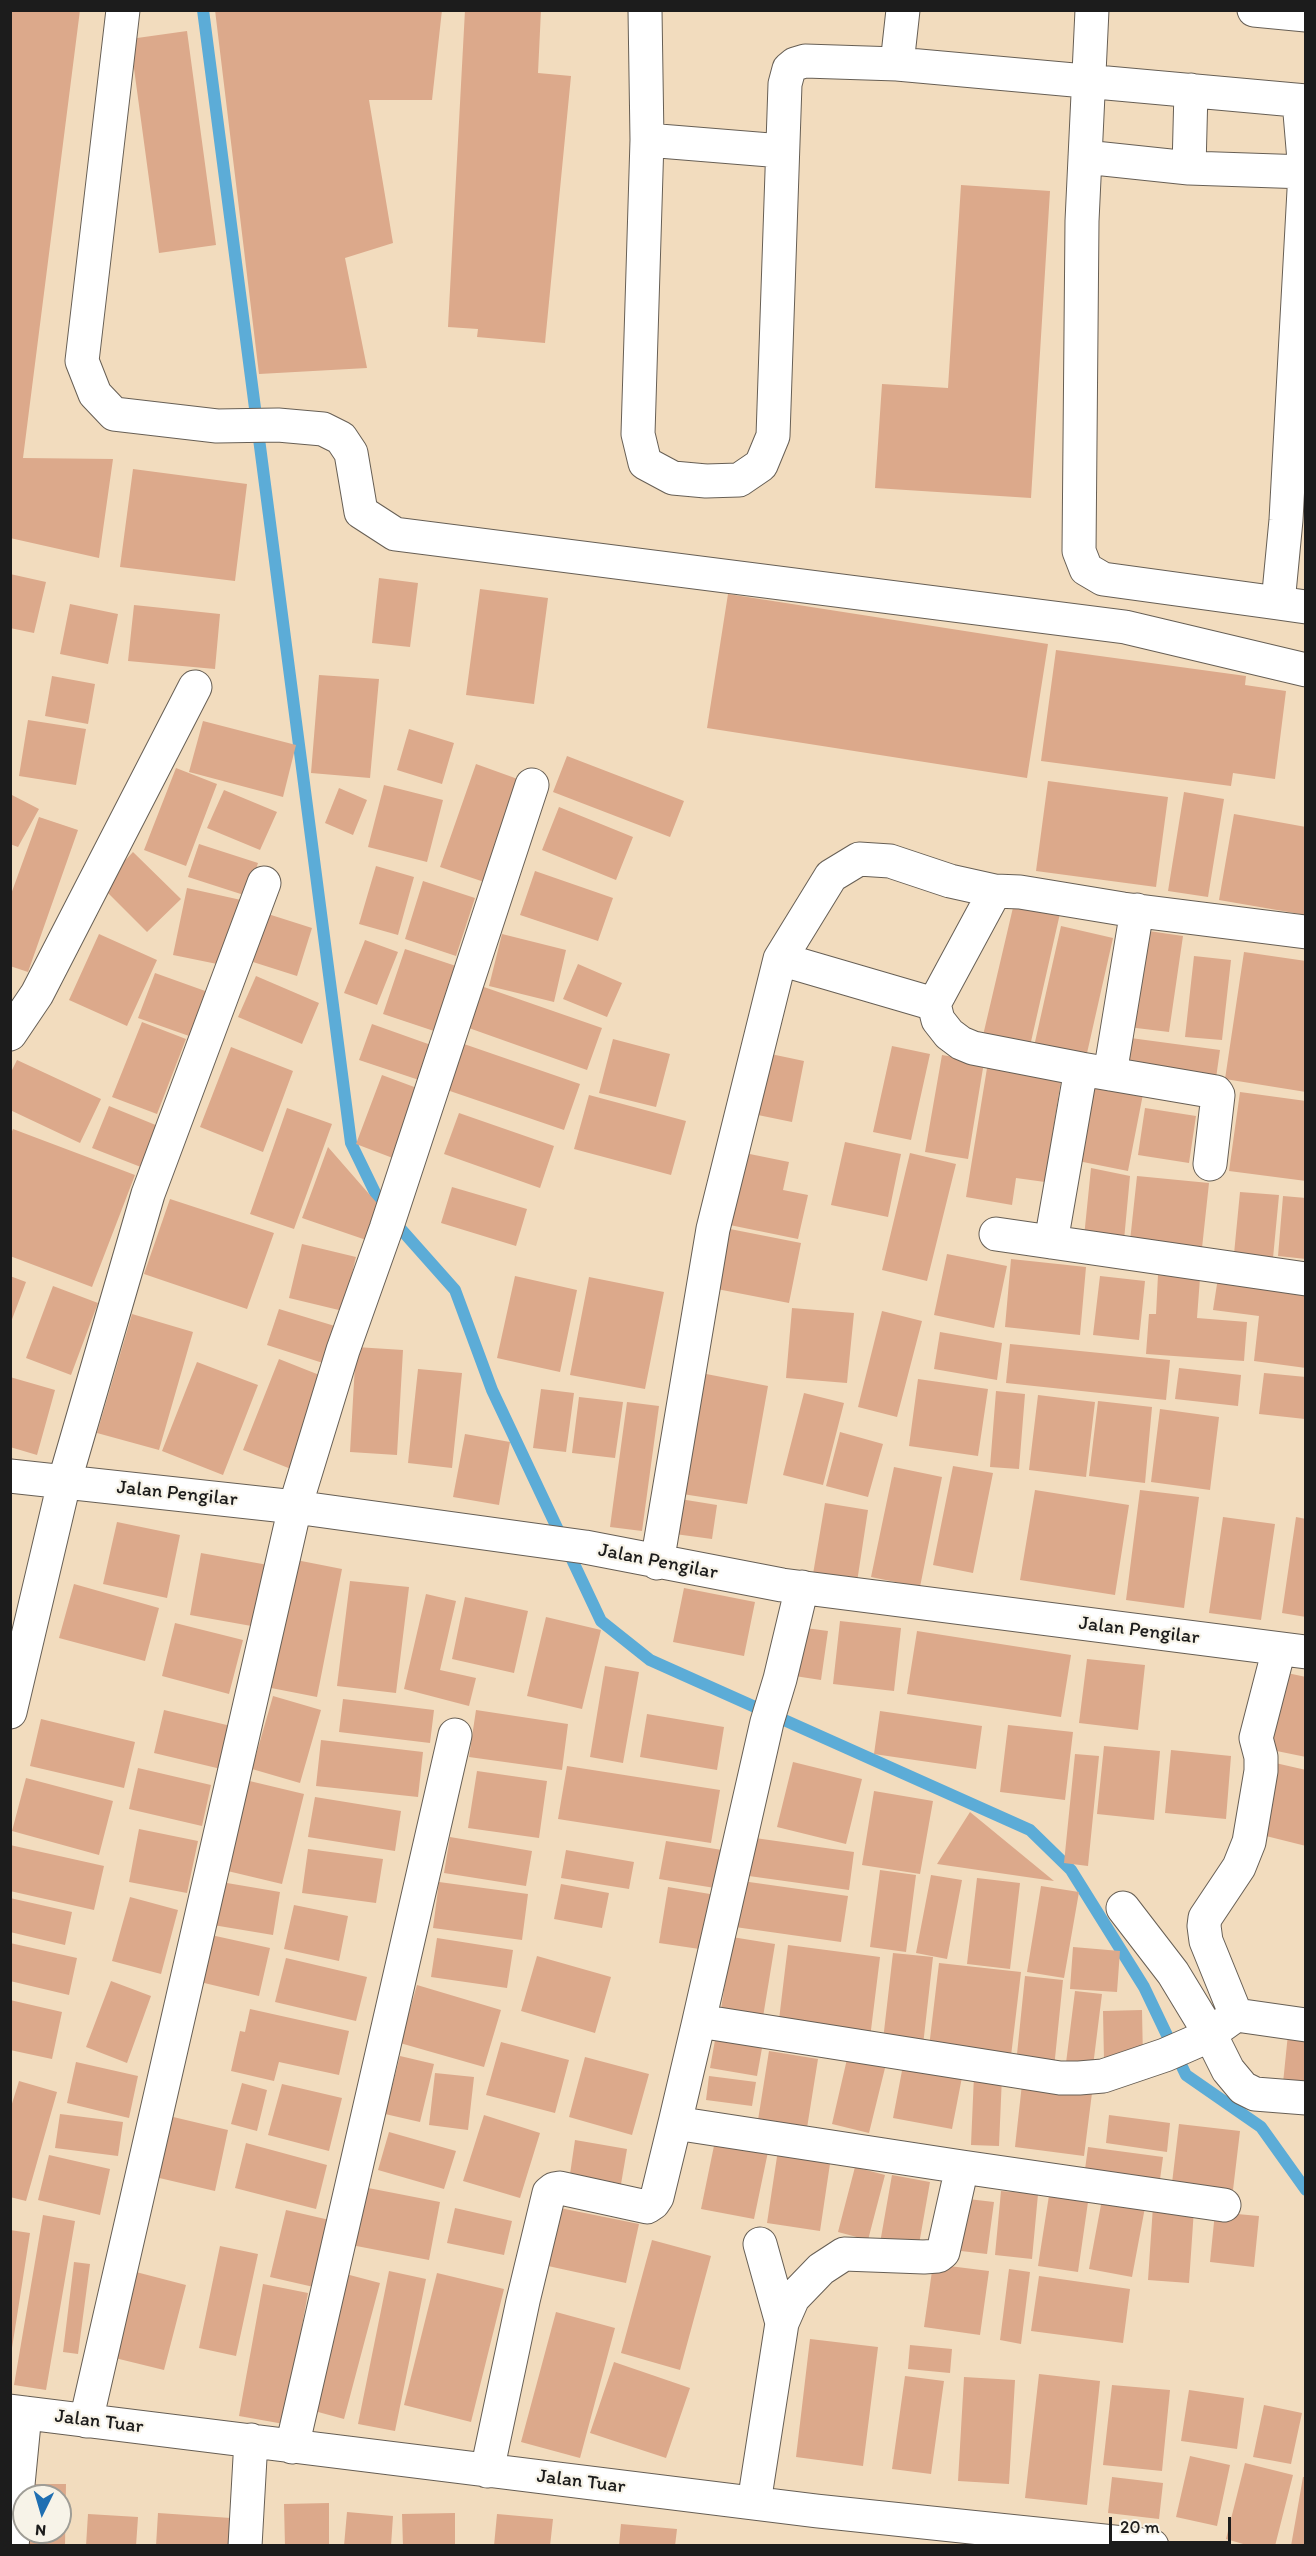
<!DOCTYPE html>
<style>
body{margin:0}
#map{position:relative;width:1316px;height:2556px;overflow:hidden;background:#f2dcbe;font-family:Itim,sans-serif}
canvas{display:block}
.frame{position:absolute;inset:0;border:12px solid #1c1c1c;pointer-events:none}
.north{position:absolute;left:12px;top:2484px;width:60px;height:60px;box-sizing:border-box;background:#f7f3e8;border:2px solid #9f9d96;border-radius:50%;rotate:185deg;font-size:16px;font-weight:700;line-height:24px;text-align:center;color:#1c1c1c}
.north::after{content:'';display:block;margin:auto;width:21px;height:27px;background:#1f6fb2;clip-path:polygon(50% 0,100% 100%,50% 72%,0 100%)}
.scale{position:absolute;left:1109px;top:2517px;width:122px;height:27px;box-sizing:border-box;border:3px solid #1c1c1c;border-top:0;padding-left:8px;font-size:18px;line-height:21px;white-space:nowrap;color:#1c1c1c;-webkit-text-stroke:4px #f7f3e8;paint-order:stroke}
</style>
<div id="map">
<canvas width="1316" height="2556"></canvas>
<div class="frame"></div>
<div class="north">N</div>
<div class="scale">20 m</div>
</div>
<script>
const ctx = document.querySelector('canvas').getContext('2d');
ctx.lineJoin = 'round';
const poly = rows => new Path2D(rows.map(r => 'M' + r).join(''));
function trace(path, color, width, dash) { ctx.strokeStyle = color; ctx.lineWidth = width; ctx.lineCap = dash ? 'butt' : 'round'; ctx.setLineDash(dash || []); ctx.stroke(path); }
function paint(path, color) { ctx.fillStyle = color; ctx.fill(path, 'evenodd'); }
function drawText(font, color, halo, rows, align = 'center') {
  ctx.font = font + ' Itim,sans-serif'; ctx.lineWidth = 4.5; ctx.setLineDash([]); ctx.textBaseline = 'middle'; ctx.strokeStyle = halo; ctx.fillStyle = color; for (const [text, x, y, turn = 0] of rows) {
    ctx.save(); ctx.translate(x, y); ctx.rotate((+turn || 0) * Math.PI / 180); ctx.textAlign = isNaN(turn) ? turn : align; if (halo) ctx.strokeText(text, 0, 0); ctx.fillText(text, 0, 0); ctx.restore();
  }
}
const stream = poly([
 [203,10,351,1143,383,1209,455,1290,492,1390,601,1621,650,1660,1030,1830,1071,1870,1144,1987,1186,2075,1261,2127,1306,2190]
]);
const building = poly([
 [10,10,80,10,23,458,113,459,99,558,10,538],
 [215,10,442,10,432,100,369,100,393,243,345,258,367,368,259,374],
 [465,10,541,10,538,73,571,76,545,343,477,337,478,329,448,327],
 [187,31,216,245,159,253,130,39],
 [961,185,1050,191,1031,498,875,488,882,384,948,388],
 [133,469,247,484,235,581,120,567],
 [10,574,46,582,34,633,10,628],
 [379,578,418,583,410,647,372,643],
 [480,589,548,598,534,704,466,695],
 [728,594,1048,644,1027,778,707,728],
 [70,604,118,614,108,664,60,654],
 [134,605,220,614,215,669,128,661],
 [1056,650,1246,676,1245,685,1286,691,1275,779,1233,773,1231,786,1041,761],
 [319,675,379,679,370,778,311,773],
 [52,676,95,684,88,724,45,716],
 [28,720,86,729,76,785,19,776],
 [203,721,296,745,283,797,189,772],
 [409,729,454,743,442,784,397,770],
 [567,756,684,801,670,837,553,792],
 [476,764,526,782,490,884,440,867],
 [176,768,217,784,186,866,144,850],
 [1048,781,1168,797,1156,887,1036,871],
 [384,785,443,800,427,862,368,847],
 [339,788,367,800,353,835,325,823],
 [224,790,277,812,260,850,207,828],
 [1184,792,1224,799,1208,897,1168,891],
 [10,794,39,809,18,847,10,844],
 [559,807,633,837,616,880,542,850],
 [1234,814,1306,827,1306,915,1219,900],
 [39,817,78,830,28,972,10,966,10,897],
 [199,844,258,863,247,896,188,877],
 [133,852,181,899,147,932,101,886],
 [376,866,414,877,398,935,359,924],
 [535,871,613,898,598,941,520,915],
 [423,881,475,898,456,956,405,939],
 [187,888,241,900,227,966,173,955],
 [1015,899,1061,909,1028,1055,981,1044],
 [268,914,312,928,297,976,253,962],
 [1061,926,1113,938,1085,1062,1033,1051],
 [1142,930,1183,936,1169,1032,1128,1027],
 [99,934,157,960,127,1026,69,1000],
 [502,934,566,950,554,1002,489,986],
 [365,940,398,952,377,1005,344,993],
 [405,949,459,967,437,1032,383,1014],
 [1244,952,1306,961,1306,1092,1225,1079],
 [1194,956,1231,960,1222,1040,1185,1037],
 [578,964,622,983,607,1017,563,999],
 [155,973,208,992,192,1037,138,1018],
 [256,976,319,1003,302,1044,238,1017],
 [481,986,602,1028,587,1070,466,1027],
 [142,1022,186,1039,157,1114,112,1097],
 [372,1024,431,1045,419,1080,359,1060],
 [1123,1037,1220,1050,1216,1078,1118,1065],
 [613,1039,670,1054,656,1107,599,1093],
 [464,1044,580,1084,564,1130,447,1090],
 [892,1046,930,1054,911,1140,873,1132],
 [231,1047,293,1071,263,1152,200,1127],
 [766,1053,804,1061,792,1122,753,1114],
 [942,1055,984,1062,968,1159,925,1152],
 [17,1060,101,1099,80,1143,10,1110,10,1074],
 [988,1062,1062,1074,1045,1182,1016,1178,1012,1205,966,1197],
 [382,1075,425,1091,398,1160,356,1144],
 [1089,1078,1144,1089,1128,1171,1073,1160],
 [1240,1092,1306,1101,1306,1181,1229,1171],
 [589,1095,686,1121,671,1175,574,1149],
 [109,1106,163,1128,146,1169,92,1148],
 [287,1108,332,1124,294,1229,250,1214],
 [1145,1108,1196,1116,1189,1163,1138,1155],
 [459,1113,554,1146,540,1188,444,1154],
 [13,1129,135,1175,92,1287,10,1256,10,1136],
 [845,1142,901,1154,888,1217,831,1205],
 [328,1147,383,1210,372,1242,302,1218],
 [735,1151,789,1162,783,1190,808,1195,798,1239,720,1223],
 [910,1153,956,1164,927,1281,882,1270],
 [1091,1168,1130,1176,1124,1240,1084,1237],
 [1137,1176,1209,1183,1202,1248,1130,1241],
 [452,1187,527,1209,516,1246,441,1223],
 [1240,1192,1279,1195,1273,1258,1234,1254],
 [1283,1196,1306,1198,1306,1259,1278,1256],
 [170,1199,274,1233,247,1309,144,1274],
 [730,1229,801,1243,789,1303,717,1289],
 [302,1244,356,1257,343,1311,289,1298],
 [947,1254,1007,1266,994,1328,934,1315],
 [1011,1259,1086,1267,1080,1335,1005,1327],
 [1219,1271,1306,1289,1306,1368,1254,1361,1259,1316,1213,1310],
 [1158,1275,1200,1278,1197,1318,1247,1322,1244,1361,1146,1354,1149,1314,1156,1314],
 [10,1276,26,1282,11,1322,10,1322],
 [515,1276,577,1290,560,1372,497,1358],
 [1100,1276,1145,1281,1139,1340,1093,1335],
 [589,1277,664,1292,645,1389,570,1375],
 [53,1286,98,1303,71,1375,26,1358],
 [792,1308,854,1313,847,1383,786,1378],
 [279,1309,338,1327,326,1364,267,1345],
 [882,1311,922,1321,897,1417,858,1407],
 [132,1314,193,1332,159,1450,97,1433],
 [940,1332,1002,1343,997,1380,934,1369],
 [1010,1344,1170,1360,1166,1400,1006,1383],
 [356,1347,403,1350,397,1455,350,1452],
 [279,1359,332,1380,296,1471,243,1450],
 [197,1362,258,1385,223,1475,162,1451],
 [1179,1368,1241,1375,1238,1406,1175,1399],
 [418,1369,462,1373,452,1468,408,1463],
 [696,1372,768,1386,747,1504,676,1493],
 [1264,1373,1306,1377,1305,1419,1259,1414],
 [10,1377,55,1390,37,1455,10,1447],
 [918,1379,988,1389,978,1456,909,1446],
 [541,1389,574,1393,566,1452,533,1448],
 [996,1391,1025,1394,1019,1469,990,1467],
 [804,1393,844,1403,823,1485,783,1475],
 [1038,1395,1095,1402,1086,1477,1029,1470],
 [579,1397,623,1402,615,1458,572,1453],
 [1098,1401,1152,1407,1145,1483,1089,1476],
 [627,1402,659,1406,642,1531,610,1527],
 [1160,1409,1219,1417,1210,1490,1151,1482],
 [840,1432,883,1444,868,1497,826,1486],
 [465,1434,510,1442,499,1505,453,1497],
 [953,1466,993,1473,973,1573,933,1565],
 [894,1467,942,1477,920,1587,871,1577],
 [1035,1490,1129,1505,1115,1595,1020,1580],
 [1140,1490,1199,1497,1184,1608,1126,1600],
 [680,1499,717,1505,712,1539,675,1534],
 [825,1503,868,1510,857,1582,813,1574],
 [1223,1517,1275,1524,1261,1620,1209,1613],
 [1296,1517,1306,1519,1306,1617,1282,1613],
 [117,1522,180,1535,167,1598,103,1584],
 [201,1553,268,1565,257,1627,190,1615],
 [286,1558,342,1569,317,1697,261,1686],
 [350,1581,409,1587,396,1693,337,1686],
 [74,1584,159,1608,145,1661,59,1638],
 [684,1588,755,1602,744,1656,673,1642],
 [426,1594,456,1601,440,1670,476,1678,469,1706,404,1689],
 [465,1597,528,1611,514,1673,452,1659],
 [546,1617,601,1630,582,1709,527,1696],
 [840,1621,901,1628,894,1691,833,1684],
 [175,1623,243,1640,229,1694,162,1676],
 [783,1625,828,1631,821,1680,775,1673],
 [917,1631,1071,1655,1061,1717,907,1694],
 [1087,1659,1145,1665,1138,1730,1079,1723],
 [605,1666,639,1672,623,1763,590,1757],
 [1278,1671,1306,1677,1306,1757,1262,1748],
 [273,1696,321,1710,300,1783,252,1769],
 [343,1699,434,1710,430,1743,339,1732],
 [164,1710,231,1726,221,1769,154,1753],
 [476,1710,568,1724,562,1770,469,1757],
 [880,1711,982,1726,976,1769,874,1754],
 [647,1714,724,1727,717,1770,640,1757],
 [41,1719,135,1742,124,1788,30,1766],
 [1008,1725,1073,1732,1065,1800,1000,1792],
 [321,1740,423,1752,418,1797,316,1786],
 [1104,1746,1160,1751,1154,1820,1097,1814],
 [1171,1750,1231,1756,1226,1819,1165,1813],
 [1075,1754,1099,1756,1088,1866,1064,1863],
 [793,1762,862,1779,846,1844,777,1827],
 [1271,1762,1306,1770,1306,1846,1254,1833],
 [567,1766,720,1790,711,1843,558,1819],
 [138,1768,211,1785,202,1826,129,1809],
 [477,1771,547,1781,539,1838,468,1828],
 [26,1778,113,1801,99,1855,12,1831],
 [237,1778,304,1794,282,1884,215,1868],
 [874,1791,933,1801,920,1874,862,1865],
 [315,1797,401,1811,395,1851,308,1837],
 [970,1812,1054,1881,937,1864],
 [139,1829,198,1841,187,1893,129,1882],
 [450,1837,532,1851,526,1886,444,1873],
 [755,1838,854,1852,849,1890,749,1876],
 [666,1841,722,1850,715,1888,659,1879],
 [10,1845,104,1866,94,1910,10,1891],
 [308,1849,383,1859,376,1903,302,1893],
 [566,1850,634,1862,629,1889,561,1878],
 [880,1870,916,1875,906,1952,870,1947],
 [931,1875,962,1880,947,1959,916,1953],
 [977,1878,1020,1883,1010,1969,967,1964],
 [742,1881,848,1896,841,1942,735,1927],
 [221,1882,280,1892,273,1935,213,1925],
 [439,1882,528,1894,522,1940,433,1928],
 [561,1884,609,1893,602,1928,554,1919],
 [1041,1886,1079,1892,1064,1978,1027,1972],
 [668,1887,722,1896,713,1951,659,1943],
 [130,1897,178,1910,161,1974,112,1961],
 [10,1898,72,1912,65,1945,10,1932],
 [294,1905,348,1916,339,1961,284,1949],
 [211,1935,270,1948,259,1996,200,1982],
 [732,1937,775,1944,762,2023,720,2016],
 [437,1938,513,1950,507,1988,431,1977],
 [10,1943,77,1958,69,1995,10,1981],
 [788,1945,880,1957,870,2038,778,2028],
 [1073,1947,1120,1951,1117,1992,1070,1989],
 [893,1953,933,1957,923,2045,883,2040],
 [537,1956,611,1977,595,2033,521,2011],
 [286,1958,367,1977,356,2021,275,2002],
 [939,1963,1021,1972,1011,2056,929,2047],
 [1025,1976,1063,1980,1054,2068,1016,2064],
 [111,1981,151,1996,127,2063,86,2047],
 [417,1985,501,2010,484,2067,400,2043],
 [1075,1991,1102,1994,1093,2066,1066,2063],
 [10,2000,62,2012,52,2059,10,2050],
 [250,2009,349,2031,339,2075,279,2062,274,2081,231,2071,240,2031,245,2032],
 [1142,2010,1143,2060,1104,2061,1103,2011],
 [717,2029,764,2037,757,2076,710,2068],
 [1288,2034,1306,2036,1306,2085,1283,2083],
 [501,2042,569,2060,555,2113,486,2095],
 [769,2051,818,2059,807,2128,758,2120],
 [400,2056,434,2064,420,2122,385,2114],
 [585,2057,649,2074,632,2135,569,2117],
 [847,2059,885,2068,869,2133,832,2124],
 [904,2060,963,2072,952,2129,893,2118],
 [76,2062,138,2076,129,2118,67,2103],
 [435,2073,474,2077,468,2130,429,2125],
 [974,2075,1002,2076,999,2146,971,2145],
 [709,2076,756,2082,752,2106,706,2100],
 [19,2081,57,2092,26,2201,10,2197,10,2110],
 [242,2083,267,2090,257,2131,231,2124],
 [282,2084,342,2098,329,2151,268,2135],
 [1022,2084,1092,2093,1084,2156,1015,2147],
 [60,2114,123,2122,118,2156,55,2148],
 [484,2115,540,2133,520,2198,463,2181],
 [1109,2115,1170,2123,1167,2152,1106,2143],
 [169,2116,228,2130,215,2191,155,2177],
 [1179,2124,1240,2131,1233,2190,1172,2183],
 [389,2132,456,2151,444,2189,378,2170],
 [716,2136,769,2147,754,2219,701,2209],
 [575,2140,627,2149,620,2190,569,2181],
 [246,2143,327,2165,316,2209,235,2188],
 [1088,2147,1163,2157,1159,2187,1084,2177],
 [778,2150,831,2157,820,2231,767,2223],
 [49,2155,110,2169,100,2215,38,2200],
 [855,2167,885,2175,868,2240,838,2232],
 [892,2175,930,2182,918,2250,880,2243],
 [358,2186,440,2202,429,2260,346,2244],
 [1050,2189,1089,2195,1078,2272,1038,2266],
 [1001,2191,1038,2194,1032,2259,995,2255],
 [1103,2194,1146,2202,1132,2277,1089,2269],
 [968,2199,994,2202,987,2254,961,2251],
 [1153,2206,1194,2209,1189,2283,1148,2280],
 [455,2208,512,2221,504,2255,447,2243],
 [560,2208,639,2224,626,2283,548,2266],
 [286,2210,334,2221,318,2288,270,2277],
 [1215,2212,1259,2216,1254,2267,1210,2262],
 [43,2215,75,2221,46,2390,14,2385],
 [10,2230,30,2233,12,2348,10,2348],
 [652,2240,711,2256,680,2370,621,2353],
 [220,2246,258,2254,236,2356,199,2348],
 [74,2262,90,2264,78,2354,63,2352],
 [933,2264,989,2271,980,2335,924,2327],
 [1009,2269,1030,2272,1021,2344,1000,2340],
 [389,2271,426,2279,395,2431,358,2424],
 [136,2272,186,2285,164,2370,115,2358],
 [342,2273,380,2283,344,2419,307,2409],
 [437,2273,504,2289,471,2422,404,2405],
 [1039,2276,1130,2289,1123,2343,1031,2331],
 [263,2284,308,2293,284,2424,239,2416],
 [556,2312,615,2328,580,2458,521,2442],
 [810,2339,878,2347,863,2466,796,2457],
 [910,2345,952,2349,950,2373,908,2369],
 [614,2362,690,2388,666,2458,590,2433],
 [1039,2374,1100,2381,1087,2505,1025,2498],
 [905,2376,944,2381,931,2474,892,2469],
 [964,2377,1015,2380,1009,2484,958,2481],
 [1112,2385,1170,2390,1162,2471,1103,2465],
 [1189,2390,1244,2398,1237,2449,1181,2441],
 [1264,2405,1302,2413,1291,2464,1253,2457],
 [1190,2456,1230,2465,1217,2526,1176,2517],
 [1245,2463,1293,2475,1275,2546,1250,2546,1226,2539],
 [1112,2477,1163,2483,1159,2519,1108,2513],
 [1303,2477,1306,2477,1306,2546,1291,2546],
 [25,2484,66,2484,65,2546,24,2546,24,2532,60,2532,60,2496,25,2496],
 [329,2503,329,2546,285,2546,284,2504],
 [347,2512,393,2516,391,2546,344,2546],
 [158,2513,231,2518,230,2546,156,2546],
 [455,2513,455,2546,403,2546,402,2514],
 [88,2514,138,2517,136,2546,86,2546],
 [497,2514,553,2519,550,2546,494,2546],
 [621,2524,677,2529,675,2546,619,2546]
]);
const minor = poly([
 [123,10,82,361,95,394,114,414,217,426,278,425,323,429,341,438,351,453,361,512,395,534,1125,627,1306,670],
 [645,10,647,140,638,434,645,463,673,478,706,481,739,480,761,465,773,436,785,84,789,69,795,64,805,61,897,64,1306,101],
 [1092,10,1082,221,1079,551,1086,569,1103,579,1278,603],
 [1254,10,1306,15],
 [897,64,903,10],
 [1299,101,1305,172,1286,520,1278,603,1306,607],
 [647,140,782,151],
 [1085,157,1189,168,1306,172],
 [1189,168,1191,90],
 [780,959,934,1004,995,891,1020,892,1123,909,1306,932],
 [934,1004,938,1020,949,1034,961,1043,973,1048,1081,1069,1051,1242],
 [10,1034,37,994,195,687],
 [1081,1069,1216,1092,1218,1095,1210,1164],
 [1110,1074,1137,910],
 [996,1234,1306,1279],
 [10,1476,295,1507,585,1547,782,1585,1306,1652],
 [657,1563,713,1229,780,959,831,876,859,859,890,861,950,881,995,891],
 [802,1587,780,1679,767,1722,699,2021,1060,2078,1079,2078,1103,2076,1165,2055,1204,2038,1236,2015],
 [1279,1649,1256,1738,1261,1757,1261,1771,1249,1842,1239,1867,1205,1918,1204,1926,1206,1941,1236,2015,1306,2025],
 [10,1712,64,1483,148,1194,264,883],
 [1123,1908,1173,1973,1210,2034,1228,2070,1243,2088,1255,2094,1306,2098],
 [699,2021,675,2123,962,2167,1224,2205],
 [760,2244,782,2323],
 [10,2411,817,2511,1152,2546],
 [86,2421,295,1507,343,1350,386,1229,532,785],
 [292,2447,455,1735],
 [487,2471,523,2301,549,2193,554,2189,560,2188,647,2207,653,2203,657,2197,675,2123],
 [754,2503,782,2323,793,2298,821,2269,844,2254,924,2257,938,2256,943,2252,962,2167],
 [12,2546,25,2413],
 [245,2546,251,2440]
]);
const streetNames = [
 ["Jalan Pengilar",177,1494,6],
 ["Jalan Pengilar",658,1562,11],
 ["Jalan Pengilar",1139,1631,7],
 ["Jalan Tuar",99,2422,7],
 ["Jalan Tuar",581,2482,7]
];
trace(stream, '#5cacd7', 12);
paint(building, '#dca98b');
trace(minor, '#675f55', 35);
trace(minor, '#fff', 33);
drawText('20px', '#1c1c1c', '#f7f3e8', streetNames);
</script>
